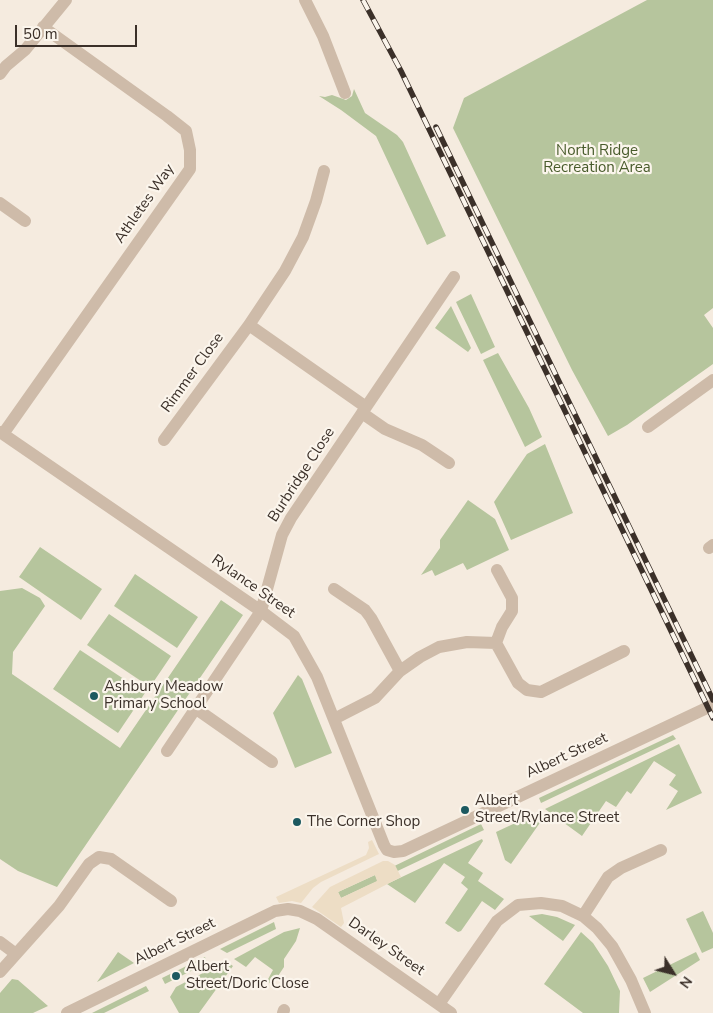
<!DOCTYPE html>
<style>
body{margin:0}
#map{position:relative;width:713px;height:1013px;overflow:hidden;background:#f5ebdf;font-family:"Nunito Sans",sans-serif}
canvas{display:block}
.north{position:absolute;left:648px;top:948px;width:50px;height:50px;-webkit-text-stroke:4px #fbf5ec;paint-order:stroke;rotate:126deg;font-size:14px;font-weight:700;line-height:20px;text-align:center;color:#3b3029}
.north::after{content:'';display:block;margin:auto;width:18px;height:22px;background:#3b3029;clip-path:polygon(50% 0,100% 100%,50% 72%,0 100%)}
.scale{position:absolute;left:15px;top:25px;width:122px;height:22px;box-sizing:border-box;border:2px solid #3b3029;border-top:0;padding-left:6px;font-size:15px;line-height:18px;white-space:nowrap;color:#3b3029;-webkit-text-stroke:4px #fbf5ec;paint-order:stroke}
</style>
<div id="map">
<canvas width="713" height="1013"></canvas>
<div class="north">N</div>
<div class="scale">50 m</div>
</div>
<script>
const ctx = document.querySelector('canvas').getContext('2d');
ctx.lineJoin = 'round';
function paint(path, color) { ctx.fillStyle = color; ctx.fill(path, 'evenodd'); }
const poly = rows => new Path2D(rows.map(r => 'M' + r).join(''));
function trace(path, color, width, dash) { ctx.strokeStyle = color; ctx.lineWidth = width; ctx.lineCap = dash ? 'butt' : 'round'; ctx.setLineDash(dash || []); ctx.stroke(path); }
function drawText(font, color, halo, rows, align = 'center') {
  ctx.font = font + ' "Nunito Sans",sans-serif'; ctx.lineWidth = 4.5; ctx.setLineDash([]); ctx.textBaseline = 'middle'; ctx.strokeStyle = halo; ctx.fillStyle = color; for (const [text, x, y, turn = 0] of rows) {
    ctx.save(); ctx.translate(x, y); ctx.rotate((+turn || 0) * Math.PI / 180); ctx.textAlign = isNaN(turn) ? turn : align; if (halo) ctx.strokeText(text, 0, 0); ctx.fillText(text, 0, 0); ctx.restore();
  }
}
const green = poly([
 [647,0,713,0,713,308,704,315,713,328,713,364,627,425,608,436,572,370,453,128,464,98],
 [354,89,365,113,397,135,403,142,446,236,427,245,376,136,341,110,319,96,325,97,332,95,346,100,352,96],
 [471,294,495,347,481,354,456,302],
 [451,306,471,348,468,352,435,328],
 [498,353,529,408,542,437,525,447,483,360],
 [545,444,573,513,511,540,494,502,527,454],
 [468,500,495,519,509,550,467,570,463,563,435,576,432,570,421,575,440,548,440,540],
 [40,547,102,589,81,620,19,577],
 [135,574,198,617,177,648,114,606],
 [22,588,40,598,45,606,13,652,12,674,120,748,221,600,243,615,57,887,18,871,0,859,0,591],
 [109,614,171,656,150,687,87,645],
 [80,650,145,693,118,733,53,689],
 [298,675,302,679,332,753,295,768,273,713],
 [673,735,676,739,541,803,539,798],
 [679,744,702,793,666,810,678,791,669,785,676,775,654,761,631,794,627,791,616,807,606,801,582,836,545,809],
 [539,812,544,817,511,864,505,860,496,832],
 [481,824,484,830,387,876,384,871],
 [482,839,483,841,468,863,483,873,478,881,504,899,495,910,482,901,461,931,458,932,445,923,468,889,461,883,465,877,444,863,415,903,387,884],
 [375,875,378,881,341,898,338,892],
 [703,911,713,933,713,948,702,953,686,919],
 [542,914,557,917,575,925,563,941,529,916],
 [274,922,276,929,227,953,220,949],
 [300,928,296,941,284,959,284,967,272,985,267,981,273,970,255,957,246,967,234,959,284,932],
 [581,932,593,943,608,966,620,991,619,1013,583,1013,544,984],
 [118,952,134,963,97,982],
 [696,952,700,960,650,992,643,978],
 [205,957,207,963,165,984,162,978],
 [226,961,233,966,199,1013,179,1013,170,997,176,987],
 [12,979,18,980,48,1006,33,1013,0,1013,0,993],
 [146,986,149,991,104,1013,92,1013]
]);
const plaza = poly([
 [372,840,379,854,321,882,313,888,301,903,292,901,279,903,276,897,366,855,369,848,368,842],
 [383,861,388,861,395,865,401,877,341,908,344,923,341,927,312,907,330,887],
 [375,875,377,881,341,898,338,892]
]);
const minor = poly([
 [305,0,323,36,345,93],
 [0,74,6,66,25,50,66,0],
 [0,203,25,221],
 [249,325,366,407],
 [362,413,385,429,422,445,449,463],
 [648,427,713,380],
 [0,432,261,611,294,636,317,677,384,845,387,850,394,852,403,851,713,705],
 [3,434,190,169,190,150,186,131,167,116,43,27],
 [164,440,249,325,285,271,303,237,316,201,324,171],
 [709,548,713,545],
 [334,589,365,610,371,618,400,671],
 [496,643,502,627,512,611,512,598,497,570],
 [195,708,272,762],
 [334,719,375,698,400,671,420,657,439,647,467,642,496,643,518,683,527,690,541,692,624,651],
 [167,751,261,611,282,535,291,518,454,277],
 [583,916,608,877,621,868,661,850],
 [0,942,16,954],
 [0,972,59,906,89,864,99,857,111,859,171,901],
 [439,1004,497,921,518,905,541,903,562,906,583,916,597,928,612,946,621,962,631,980,645,1013],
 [67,1013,263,917,275,911,288,909,300,911,317,919,451,1013],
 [283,1013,284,1010]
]);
const rail = poly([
 [363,0,401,71,713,718],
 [436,127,713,700]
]);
const markers = [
 [94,696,5,"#1c5960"],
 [465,810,5,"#1c5960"],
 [297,822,5,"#1c5960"],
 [176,976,5,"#1c5960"]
];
const parkNames = [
 ["North Ridge",597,151],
 ["Recreation Area",597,168]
];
const streetNames = [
 ["Athletes Way",145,204,-55],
 ["Rimmer Close",193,373,-54],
 ["Burbridge Close",302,475,-57],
 ["Rylance Street",253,587,35],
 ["Albert Street",567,756,-25],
 ["Albert Street",175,942,-26],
 ["Darley Street",386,947,35]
];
const poiNames = [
 ["Ashbury Meadow",104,687],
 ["Primary School",104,704],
 ["Albert",475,801],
 ["Street/Rylance Street",475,818],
 ["The Corner Shop",307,822],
 ["Albert",186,967],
 ["Street/Doric Close",186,984]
];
paint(green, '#b6c59d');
paint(plaza, '#edddc5');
trace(minor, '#cebba9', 12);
trace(rail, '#3b3029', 5.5);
trace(rail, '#fbf5ec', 4, [11]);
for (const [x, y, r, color] of markers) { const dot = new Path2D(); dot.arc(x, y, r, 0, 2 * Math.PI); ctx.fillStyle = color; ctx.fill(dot); trace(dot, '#fbf5ec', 2); }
drawText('15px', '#485b2b', '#fbf5ec', parkNames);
drawText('15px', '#3b3029', '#fbf5ec', streetNames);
drawText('15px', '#3b3029', '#fbf5ec', poiNames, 'left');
</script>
